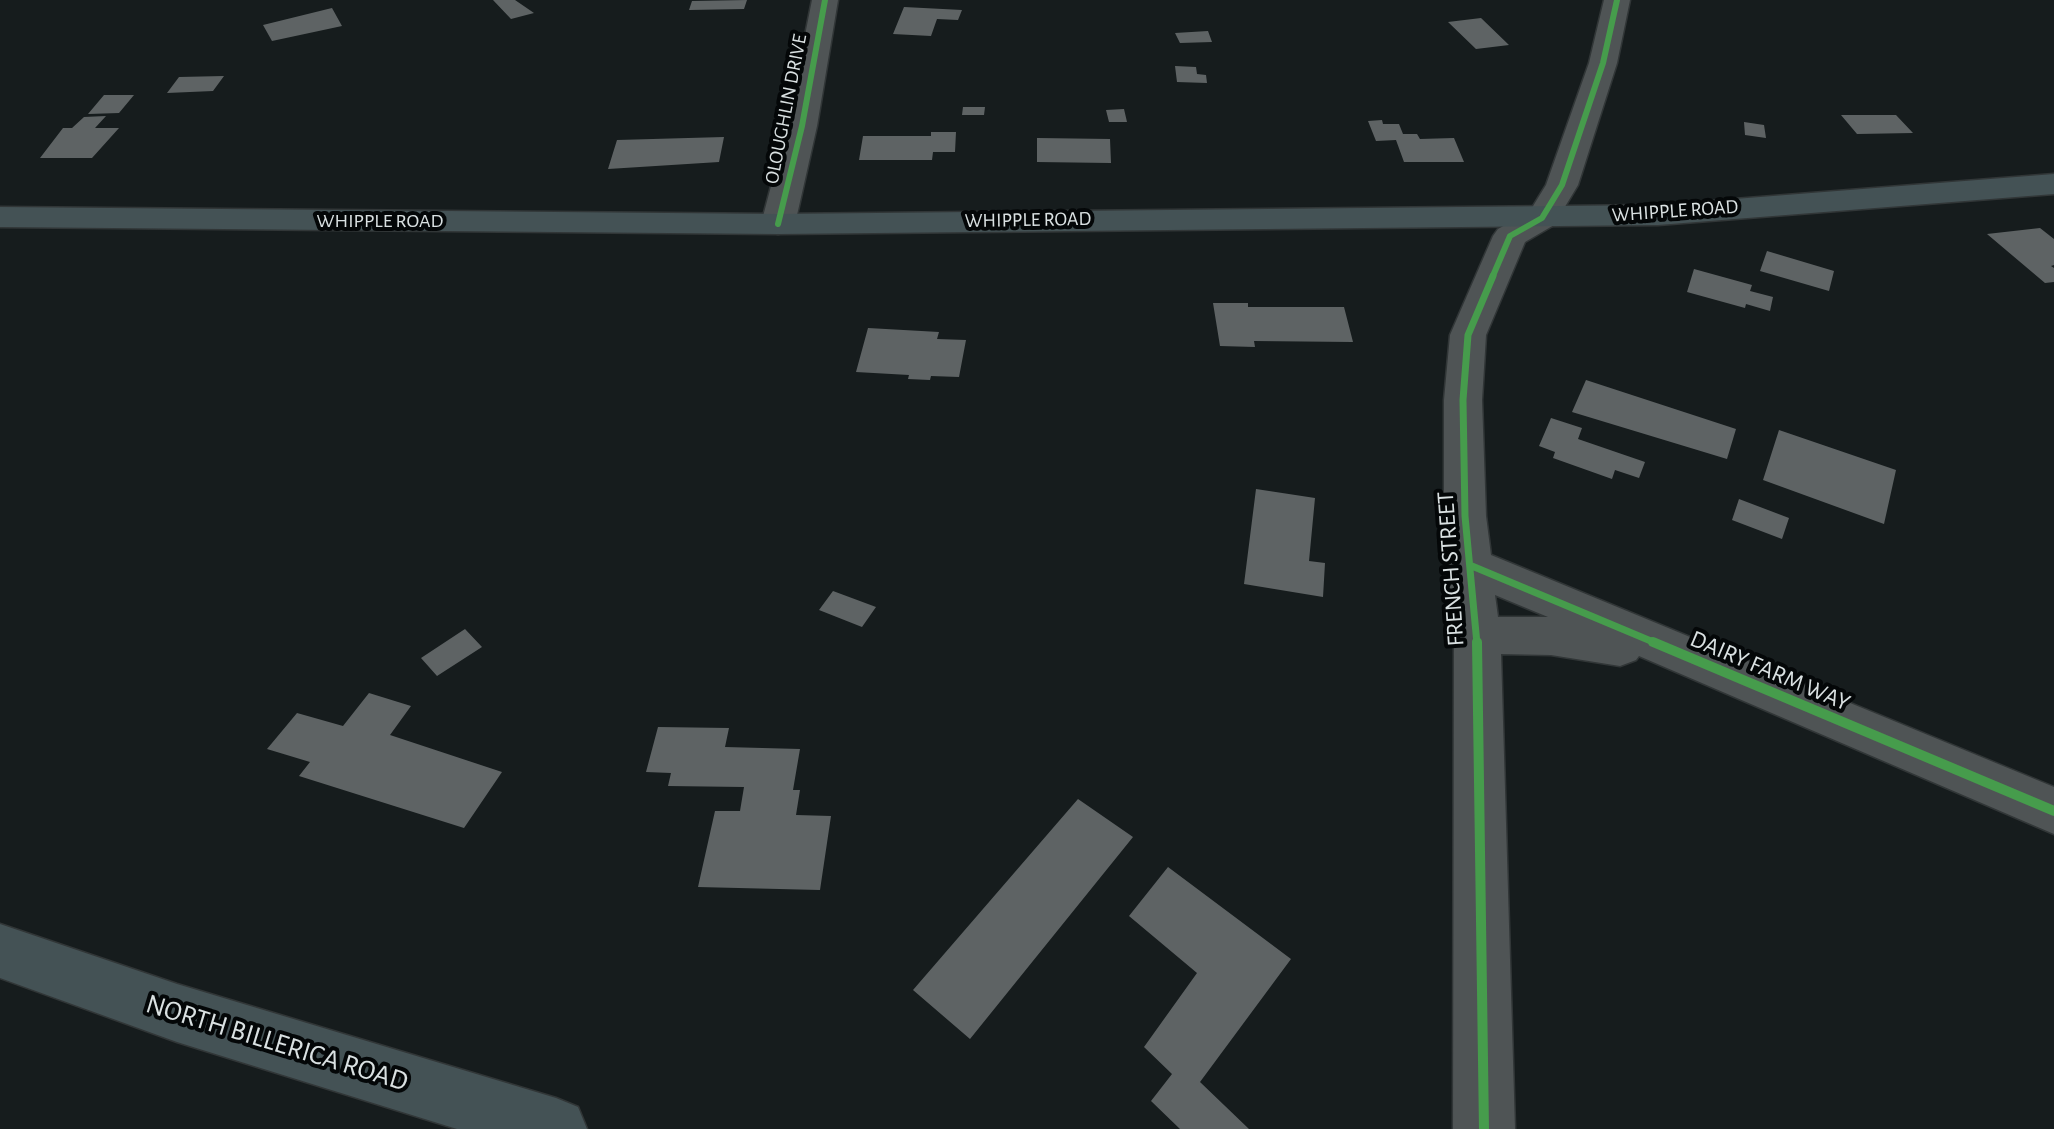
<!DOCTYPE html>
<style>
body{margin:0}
canvas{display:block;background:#161c1d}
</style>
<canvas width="2054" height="1129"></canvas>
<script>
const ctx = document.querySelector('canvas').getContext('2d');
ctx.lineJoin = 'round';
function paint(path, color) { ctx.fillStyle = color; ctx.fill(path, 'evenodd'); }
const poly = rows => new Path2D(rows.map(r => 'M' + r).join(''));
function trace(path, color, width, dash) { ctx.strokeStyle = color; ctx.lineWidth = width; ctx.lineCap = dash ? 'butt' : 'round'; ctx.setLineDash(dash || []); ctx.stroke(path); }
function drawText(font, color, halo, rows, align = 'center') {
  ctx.font = font + ' "Alegreya Sans",sans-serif'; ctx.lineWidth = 8; ctx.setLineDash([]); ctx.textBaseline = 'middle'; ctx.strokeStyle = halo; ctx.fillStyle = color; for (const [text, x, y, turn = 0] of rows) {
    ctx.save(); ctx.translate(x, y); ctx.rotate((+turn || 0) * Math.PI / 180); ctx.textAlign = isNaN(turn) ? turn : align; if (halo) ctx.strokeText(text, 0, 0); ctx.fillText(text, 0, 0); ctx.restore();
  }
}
const building = poly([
 [493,0,515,0,534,13,511,19],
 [747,0,744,9,689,10,692,1],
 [904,7,962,10,958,20,937,19,931,36,893,34],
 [332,8,342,26,272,41,263,25],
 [1481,18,1509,45,1476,49,1448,22],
 [1208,31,1212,42,1180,43,1175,33],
 [1175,66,1196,67,1197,74,1206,75,1207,83,1177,82],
 [224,76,213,91,167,93,179,77],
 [104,95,134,95,119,113,88,114],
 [963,107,985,107,984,115,962,115],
 [1124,109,1127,122,1109,122,1106,110],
 [1841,115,1896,115,1913,133,1857,134],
 [106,116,95,128,119,128,92,158,40,158,63,128,72,128,84,117],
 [1382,120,1383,124,1399,124,1403,134,1417,134,1420,139,1454,138,1464,162,1404,162,1396,140,1376,141,1368,121],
 [1744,122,1764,125,1766,138,1745,135],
 [931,132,956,132,955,152,933,152,932,160,859,160,863,136,931,136],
 [724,137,719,162,608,169,617,140],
 [1037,138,1110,139,1111,163,1037,162],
 [2040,228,2054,239,2054,265,2051,266,2054,268,2054,282,2045,283,1987,234],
 [1767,251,1834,271,1829,291,1760,271],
 [1694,269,1752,285,1750,291,1773,297,1770,311,1746,304,1745,308,1687,292],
 [1213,303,1248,303,1248,307,1344,307,1353,342,1254,341,1255,347,1220,346],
 [868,328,939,332,937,339,966,340,959,377,931,376,930,380,908,379,909,375,856,372],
 [1586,380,1736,429,1727,459,1572,412],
 [1551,418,1582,428,1578,439,1645,462,1639,478,1615,470,1612,479,1553,458,1555,452,1539,446],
 [1779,430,1896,470,1884,524,1763,480],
 [1256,489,1315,498,1309,561,1325,563,1323,597,1244,584],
 [1739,499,1789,518,1782,539,1732,520],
 [833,591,876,607,862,627,819,610],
 [465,629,482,647,437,676,421,658],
 [369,693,411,706,390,735,502,772,464,828,299,776,310,762,267,749,297,713,343,726],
 [658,727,729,728,725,747,800,749,793,790,800,790,796,815,831,816,820,890,698,887,715,811,740,811,744,787,668,786,671,773,646,772],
 [1078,799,1133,837,970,1039,913,990],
 [1168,867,1291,959,1200,1082,1249,1129,1180,1129,1151,1101,1172,1074,1144,1047,1197,973,1129,916]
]);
const minor = poly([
 [812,0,838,0,817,126,795,224,790,231,778,234,766,231,761,224,787,126,812,0],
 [1604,0,1630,0,1617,63,1578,185,1554,225,1525,242,1486,335,1482,400,1486,516,1491,555,2054,787,2054,834,1639,656,1636,660,1620,666,1551,655,1501,654,1515,1129,1453,1129,1454,635,1444,516,1444,400,1450,335,1493,236,1498,229,1530,211,1546,185,1589,63,1604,0],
 [1495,595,1548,617,1498,617,1495,595]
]);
const major = poly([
 [2054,174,2054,194,1658,225,778,234,0,227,0,207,778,214,1658,205,2054,174],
 [0,924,177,984,556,1098,578,1107,587,1129,457,1129,177,1042,0,978,0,924]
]);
const cyclewayFar2 = poly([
 [778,224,802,126,825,0],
 [1492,278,1510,236,1542,218,1562,185,1603,63,1617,0]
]);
const cyclewayFar1 = poly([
 [1472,566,1658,644],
 [1477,644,1465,516,1463,400,1468,335,1493,276]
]);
const cycleway = poly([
 [1477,642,1484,1129],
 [1653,642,2054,811]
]);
const farStreetnames = [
 ["OLOUGHLIN DRIVE",786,109,-79],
 ["WHIPPLE ROAD",1675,211,-4],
 ["WHIPPLE ROAD",1028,220,-1],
 ["WHIPPLE ROAD",380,221]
];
const streetNames = [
 ["FRENCH STREET",1451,569,-94],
 ["DAIRY FARM WAY",1770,671,23]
];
const nearStreetnames = [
 ["NORTH BILLERICA ROAD",277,1043,17]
];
paint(building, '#5e6364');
trace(minor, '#313637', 3);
trace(major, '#313637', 3);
paint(minor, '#4f5455');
paint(major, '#445255');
trace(cyclewayFar2, '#469c4c', 6);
trace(cyclewayFar1, '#469c4c', 7);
trace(cycleway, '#469c4c', 10);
drawText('20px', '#dae1e2', '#040708', farStreetnames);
drawText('24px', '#dae1e2', '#040708', streetNames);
drawText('28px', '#dae1e2', '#040708', nearStreetnames);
</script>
